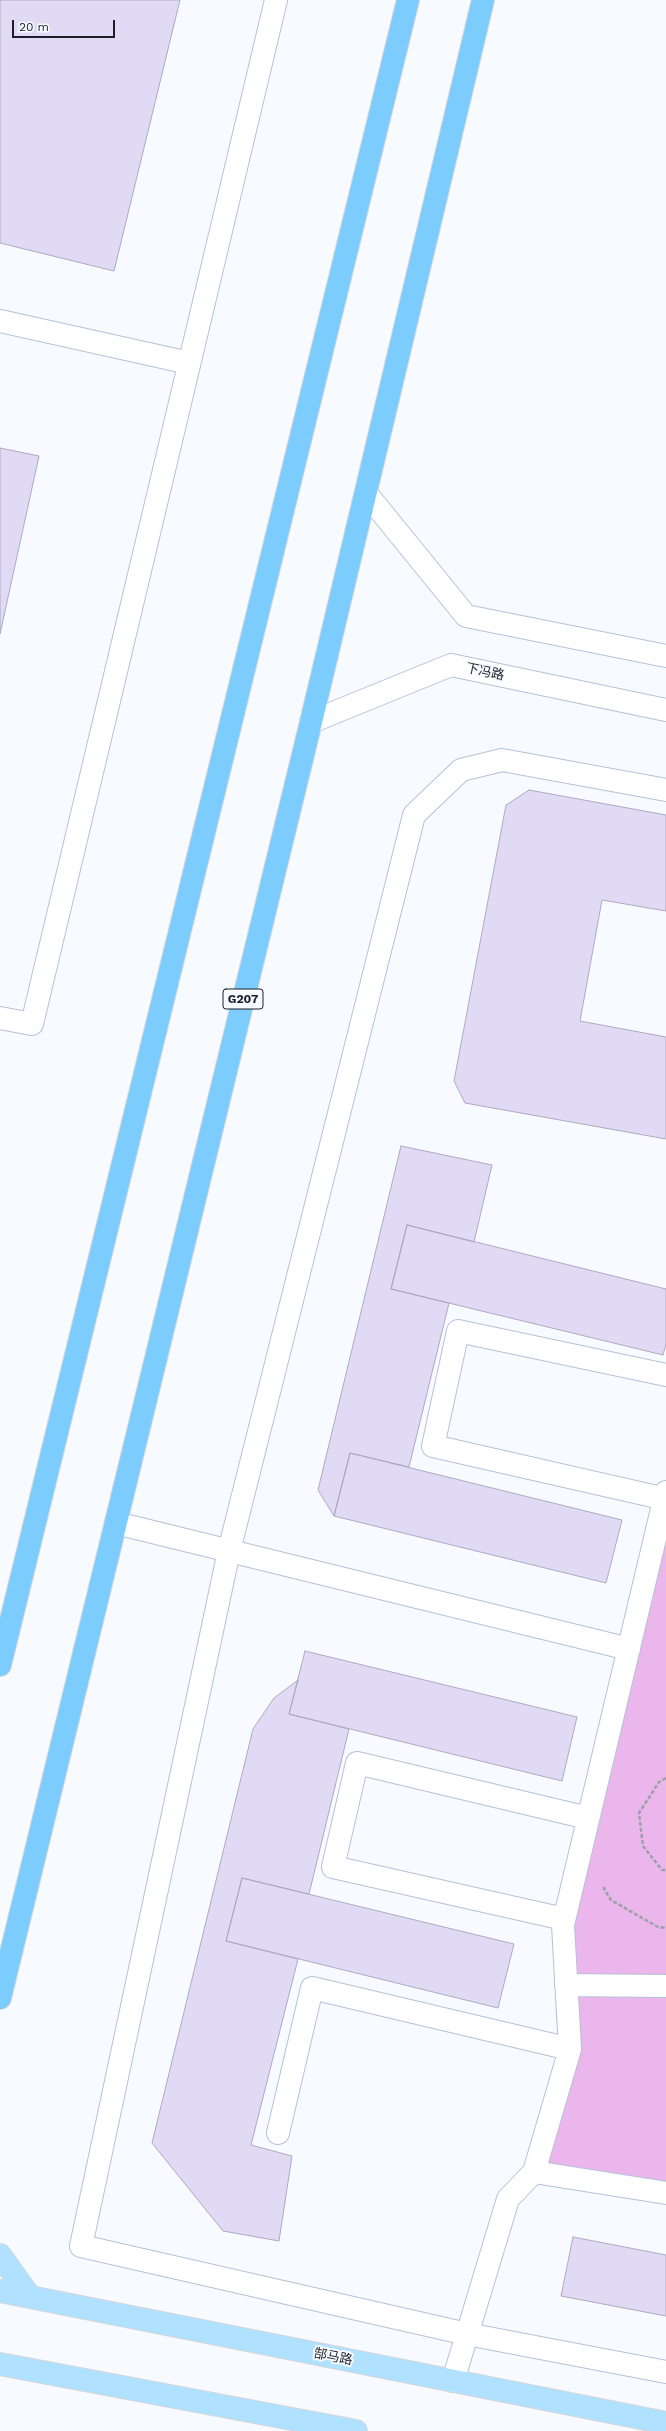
<!DOCTYPE html>
<meta charset="utf-8">
<style>
body{margin:0}
#map{position:relative;width:666px;height:2431px;overflow:hidden;background:#f7faff;font-family:"Work Sans",sans-serif}
canvas{display:block}
.scale{position:absolute;left:12px;top:20px;width:103px;height:18px;box-sizing:border-box;border:2px solid #1b1f28;border-top:0;padding-left:5px;font-size:12px;line-height:14px;white-space:nowrap;color:#1b1f28;-webkit-text-stroke:3px #f7faff;paint-order:stroke}
</style>
<div id="map">
<canvas width="666" height="2431"></canvas>
<div class="scale">20 m</div>
</div>
<script>
const ctx = document.querySelector('canvas').getContext('2d');
ctx.lineJoin = 'round';
function paint(path, color) { ctx.fillStyle = color; ctx.fill(path, 'evenodd'); }
const poly = rows => new Path2D(rows.map(r => 'M' + r).join(''));
function trace(path, color, width, dash) { ctx.strokeStyle = color; ctx.lineWidth = width; ctx.lineCap = dash ? 'butt' : 'round'; ctx.setLineDash(dash || []); ctx.stroke(path); }
function drawText(font, color, halo, rows, align = 'center') {
  ctx.font = font + ' "Work Sans","Noto Sans SC",sans-serif'; ctx.lineWidth = 4; ctx.setLineDash([]); ctx.textBaseline = 'middle'; ctx.strokeStyle = halo; ctx.fillStyle = color; for (const [text, x, y, turn = 0] of rows) {
    ctx.save(); ctx.translate(x, y); ctx.rotate((+turn || 0) * Math.PI / 180); ctx.textAlign = isNaN(turn) ? turn : align; if (halo) ctx.strokeText(text, 0, 0); ctx.fillText(text, 0, 0); ctx.restore();
  }
}
const green = poly([
 [666,1492,666,2193,534,2172,570,2049,564,1919]
]);
const building = poly([
 [0,0,180,0,114,271,0,243,0,0],
 [0,448,39,456,0,634,0,448],
 [529,790,666,815,666,911,602,900,580,1021,666,1037,666,1139,465,1103,454,1081,506,805,529,790],
 [401,1146,492,1165,474,1242,407,1225,391,1289,449,1303,409,1467,350,1453,334,1516,318,1490,401,1146],
 [407,1225,666,1289,666,1344,663,1355,391,1289,407,1225],
 [350,1453,622,1520,606,1583,334,1516,350,1453],
 [305,1651,577,1717,562,1781,289,1714,305,1651],
 [298,1680,289,1714,349,1729,309,1894,242,1878,226,1941,298,1959,251,2145,292,2156,279,2241,223,2231,152,2143,253,1729,274,1698,298,1680],
 [242,1878,514,1944,498,2008,226,1941,242,1878],
 [573,2237,666,2255,666,2316,561,2296,573,2237]
]);
const path = poly([
 [666,1778,659,1782,639,1813,643,1846,662,1870,666,1870],
 [603,1887,611,1900,658,1927,666,1928]
]);
const minor = poly([
 [0,321,189,363],
 [366,493,466,616,666,656],
 [311,722,451,665,666,710],
 [666,790,502,760,461,770,414,815,229,1551,81,2246,467,2334,666,2372],
 [0,1018,32,1024,276,0],
 [666,1375,458,1331,433,1446,666,1499],
 [116,1523,629,1649],
 [564,1919,333,1867,357,1763,588,1818],
 [566,1985,666,1986],
 [278,2133,312,1988,570,2049],
 [534,2172,666,2193],
 [453,2381,508,2199,534,2172,570,2049,563,1925,666,1492]
]);
const major = poly([
 [0,2255,30,2297],
 [0,2291,666,2423],
 [0,2364,356,2431]
]);
const highway = poly([
 [0,1665,408,0],
 [0,1998,311,722,483,0]
]);
const shields = [
 [243,999,40]
];
const shieldNames = [
 ["G207",243,999]
];
const streetNames = [
 ["下冯路",485,672,12],
 ["郜马路",333,2357,11]
];
paint(green, '#ebb6ec');
paint(building, '#e0daf4');
trace(building, '#aea9c2', 1);
trace(minor, '#b6c1d9', 24);
trace(major, '#d6d7d8', 24);
trace(highway, '#d6d7d8', 24);
trace(path, '#9da0a7', 2.5, [4, 2]);
trace(minor, '#fff', 22);
trace(major, '#b0e1fe', 22);
trace(highway, '#7ccdfd', 22);
for (const [x, y, w] of shields) { const box = new Path2D(); box.roundRect(x - w / 2, y - 10, w, 20, 3); ctx.fillStyle = '#f7faff'; ctx.fill(box); trace(box, '#1b1f28', 1); }
drawText('bold 12px', '#1b1f28', null, shieldNames);
drawText('13px', '#1b1f28', '#f7faff', streetNames);
</script>
